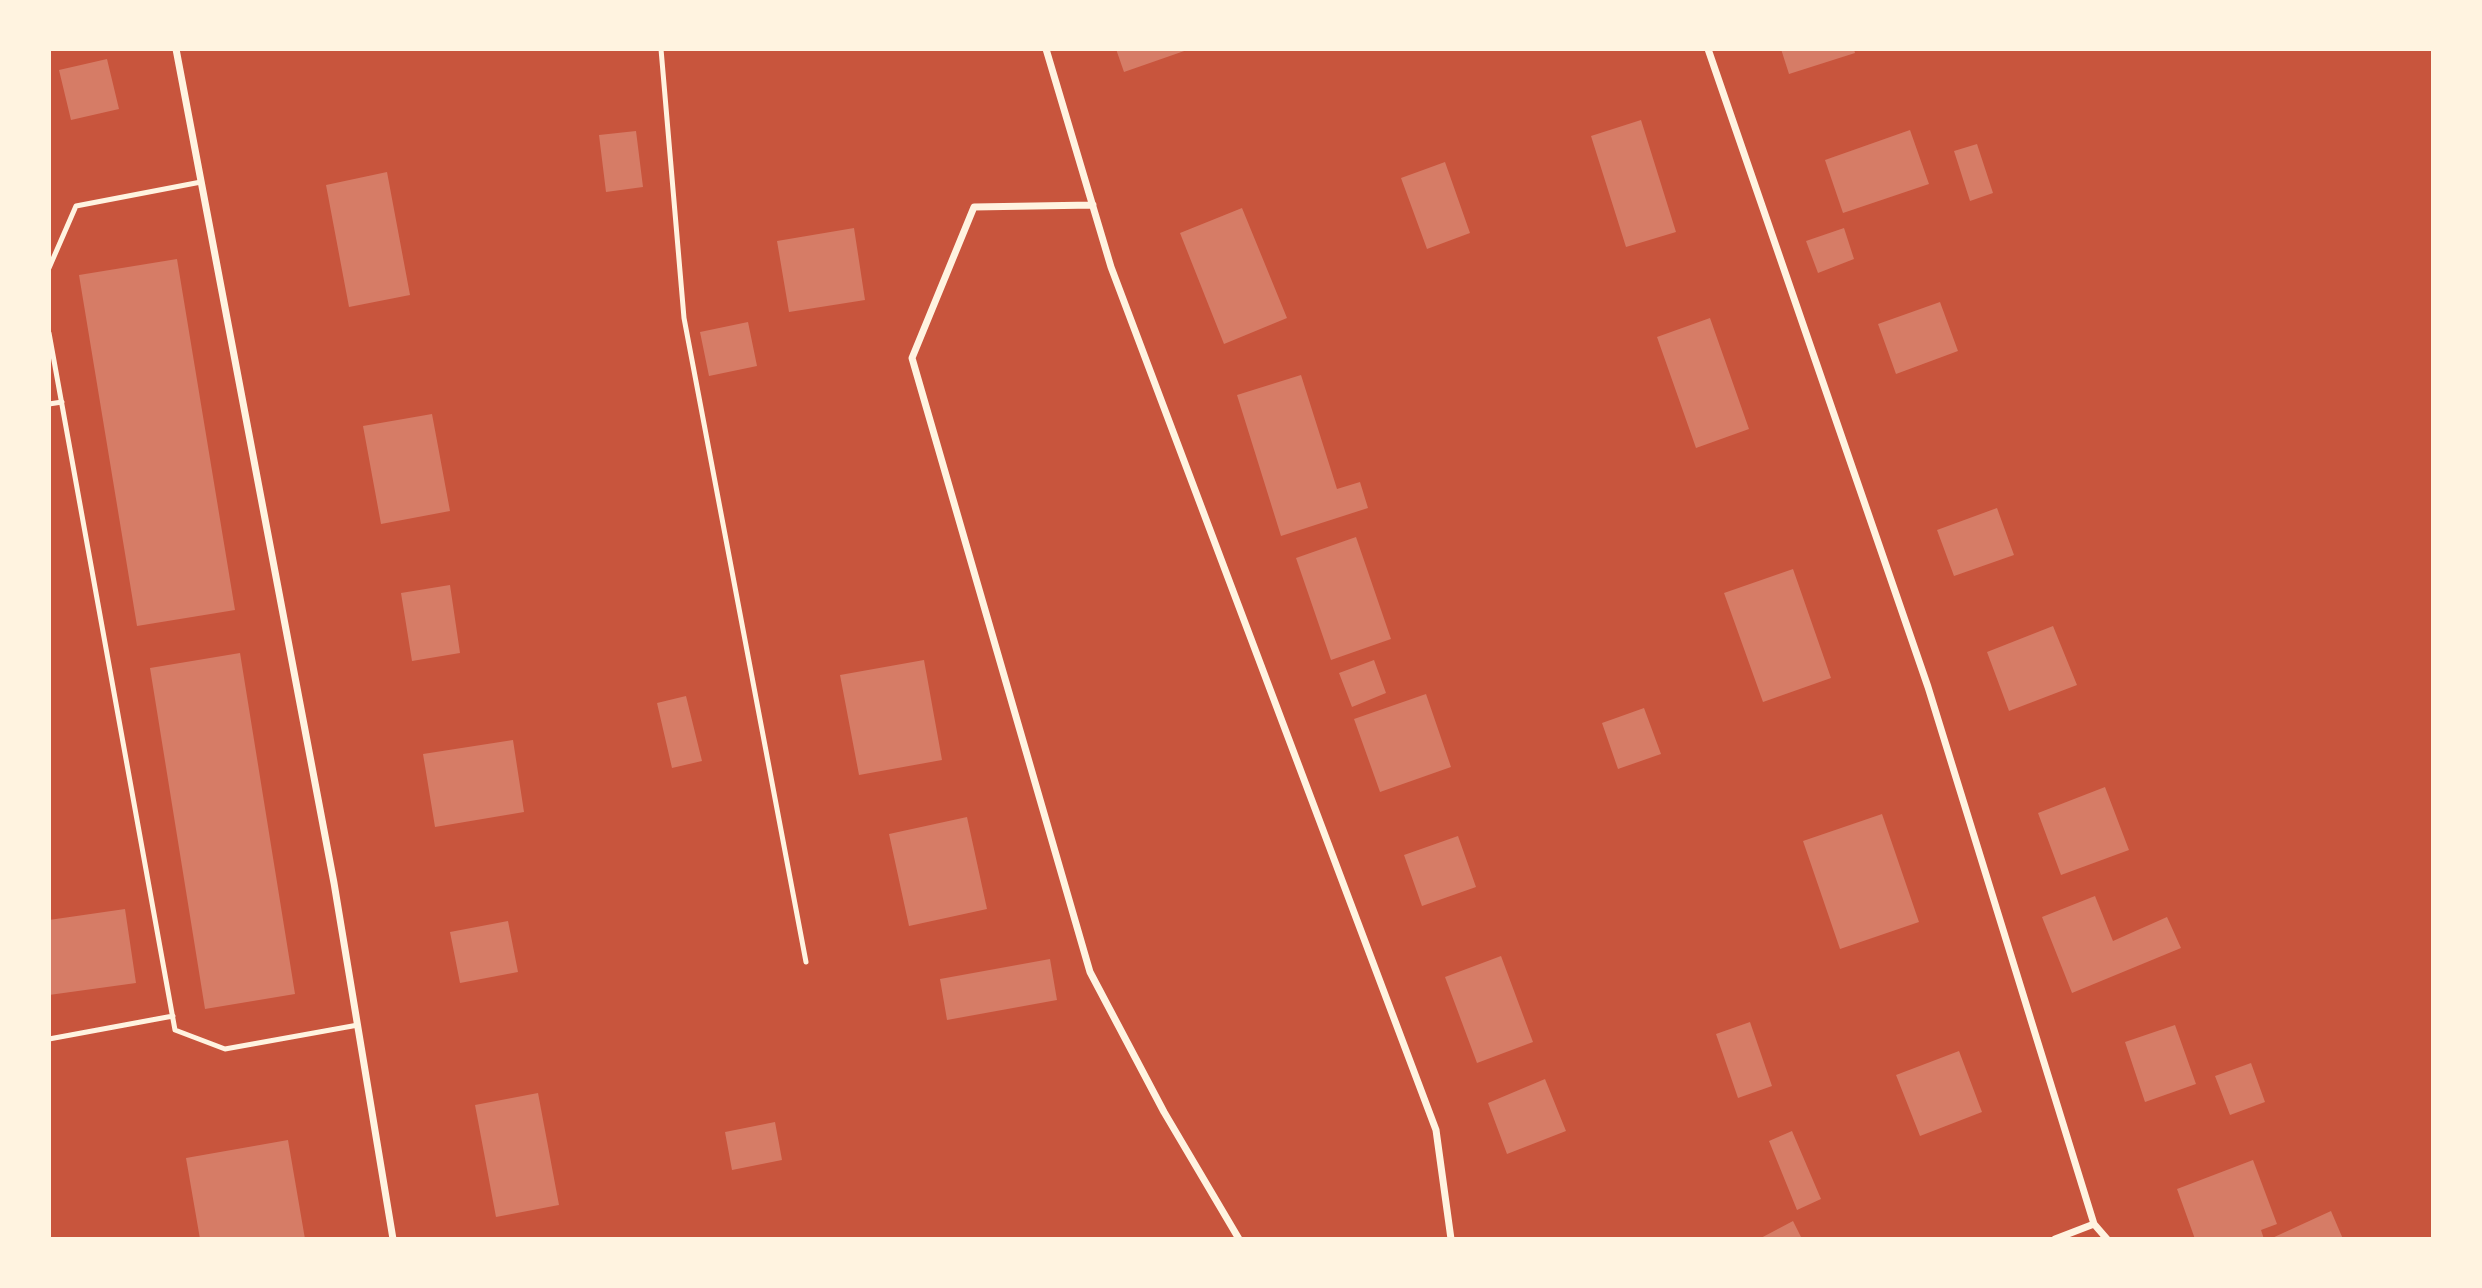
<!DOCTYPE html>
<style>
body{margin:0}
#map{position:relative;width:2482px;height:1288px;overflow:hidden;background:#c8553d;font-family:"IBM Plex Sans",sans-serif}
canvas{display:block}
.frame{position:absolute;inset:0;border:51px solid #fff3e0;pointer-events:none}
</style>
<div id="map">
<canvas width="2482" height="1288"></canvas>
<div class="frame"></div>
</div>
<script>
const ctx = document.querySelector('canvas').getContext('2d');
ctx.lineJoin = 'round';
function paint(path, color) { ctx.fillStyle = color; ctx.fill(path, 'evenodd'); }
const poly = rows => new Path2D(rows.map(r => 'M' + r).join(''));
function trace(path, color, width, dash) { ctx.strokeStyle = color; ctx.lineWidth = width; ctx.lineCap = dash ? 'butt' : 'round'; ctx.setLineDash(dash || []); ctx.stroke(path); }
const building = poly([
 [1116,49,1190,49,1124,72],
 [1781,49,1854,49,1855,53,1789,74],
 [107,59,119,109,71,120,59,70],
 [1641,120,1676,232,1626,247,1591,136],
 [1910,130,1929,184,1843,213,1825,160],
 [636,131,643,187,606,192,599,135],
 [1977,144,1993,193,1970,201,1954,151],
 [1445,162,1470,233,1427,249,1401,178],
 [387,172,410,295,349,307,326,185],
 [1242,208,1287,318,1224,344,1180,233],
 [854,228,865,300,789,312,777,241],
 [1844,228,1854,259,1818,273,1806,241],
 [177,259,235,610,137,626,79,275],
 [1940,302,1958,351,1896,374,1878,324],
 [1710,318,1749,429,1696,448,1657,337],
 [748,322,757,366,709,376,700,332],
 [1301,375,1337,489,1360,482,1368,508,1281,536,1237,395],
 [432,414,450,511,381,524,363,426],
 [1997,508,2014,555,1954,576,1937,530],
 [1356,537,1391,639,1331,660,1296,558],
 [1793,569,1831,678,1763,702,1724,593],
 [450,585,460,653,412,661,401,593],
 [2053,626,2077,685,2009,711,1987,652],
 [240,653,295,994,205,1009,150,668],
 [924,660,942,760,859,775,840,675],
 [1374,660,1386,693,1352,707,1339,673],
 [1426,694,1451,767,1380,792,1354,719],
 [686,696,702,761,672,768,657,703],
 [1644,708,1661,754,1618,769,1602,723],
 [513,740,524,812,435,827,423,754],
 [2105,787,2129,850,2061,875,2038,813],
 [1882,814,1919,922,1840,949,1803,841],
 [967,817,987,909,909,926,889,834],
 [1458,836,1476,887,1422,906,1404,855],
 [2095,896,2113,941,2167,917,2181,948,2072,993,2042,917],
 [125,909,136,983,49,995,49,920],
 [508,921,518,972,460,983,450,932],
 [1501,956,1533,1042,1477,1063,1445,977],
 [1050,959,1057,1000,947,1020,940,979],
 [1750,1022,1772,1086,1738,1098,1716,1034],
 [2175,1025,2196,1084,2145,1102,2125,1042],
 [1959,1051,1982,1112,1920,1136,1896,1075],
 [2251,1063,2265,1102,2230,1115,2215,1076],
 [1545,1079,1566,1131,1507,1154,1488,1103],
 [538,1093,559,1205,496,1217,475,1105],
 [775,1122,782,1160,732,1170,725,1132],
 [1792,1131,1821,1199,1797,1210,1769,1141],
 [288,1140,305,1239,200,1239,186,1158],
 [2253,1160,2277,1224,2261,1230,2264,1239,2195,1239,2177,1189],
 [2331,1211,2343,1239,2270,1239],
 [1793,1221,1802,1239,1759,1239]
]);
const service = poly([
 [661,49,684,318,806,962],
 [49,268,76,206,201,182],
 [49,333,175,1030,225,1049,358,1025],
 [49,404,62,402],
 [49,1039,173,1016]
]);
const minor = poly([
 [176,49,334,883,393,1239],
 [1046,49,1111,267,1436,1130,1451,1239],
 [1708,49,1928,687,2094,1224,2107,1239],
 [1093,205,974,207,912,358,1090,972,1164,1112,1239,1239],
 [2055,1239,2094,1224]
]);
paint(building, '#d67c66');
trace(service, '#fff3e0', 5);
trace(minor, '#fff3e0', 7);
</script>
